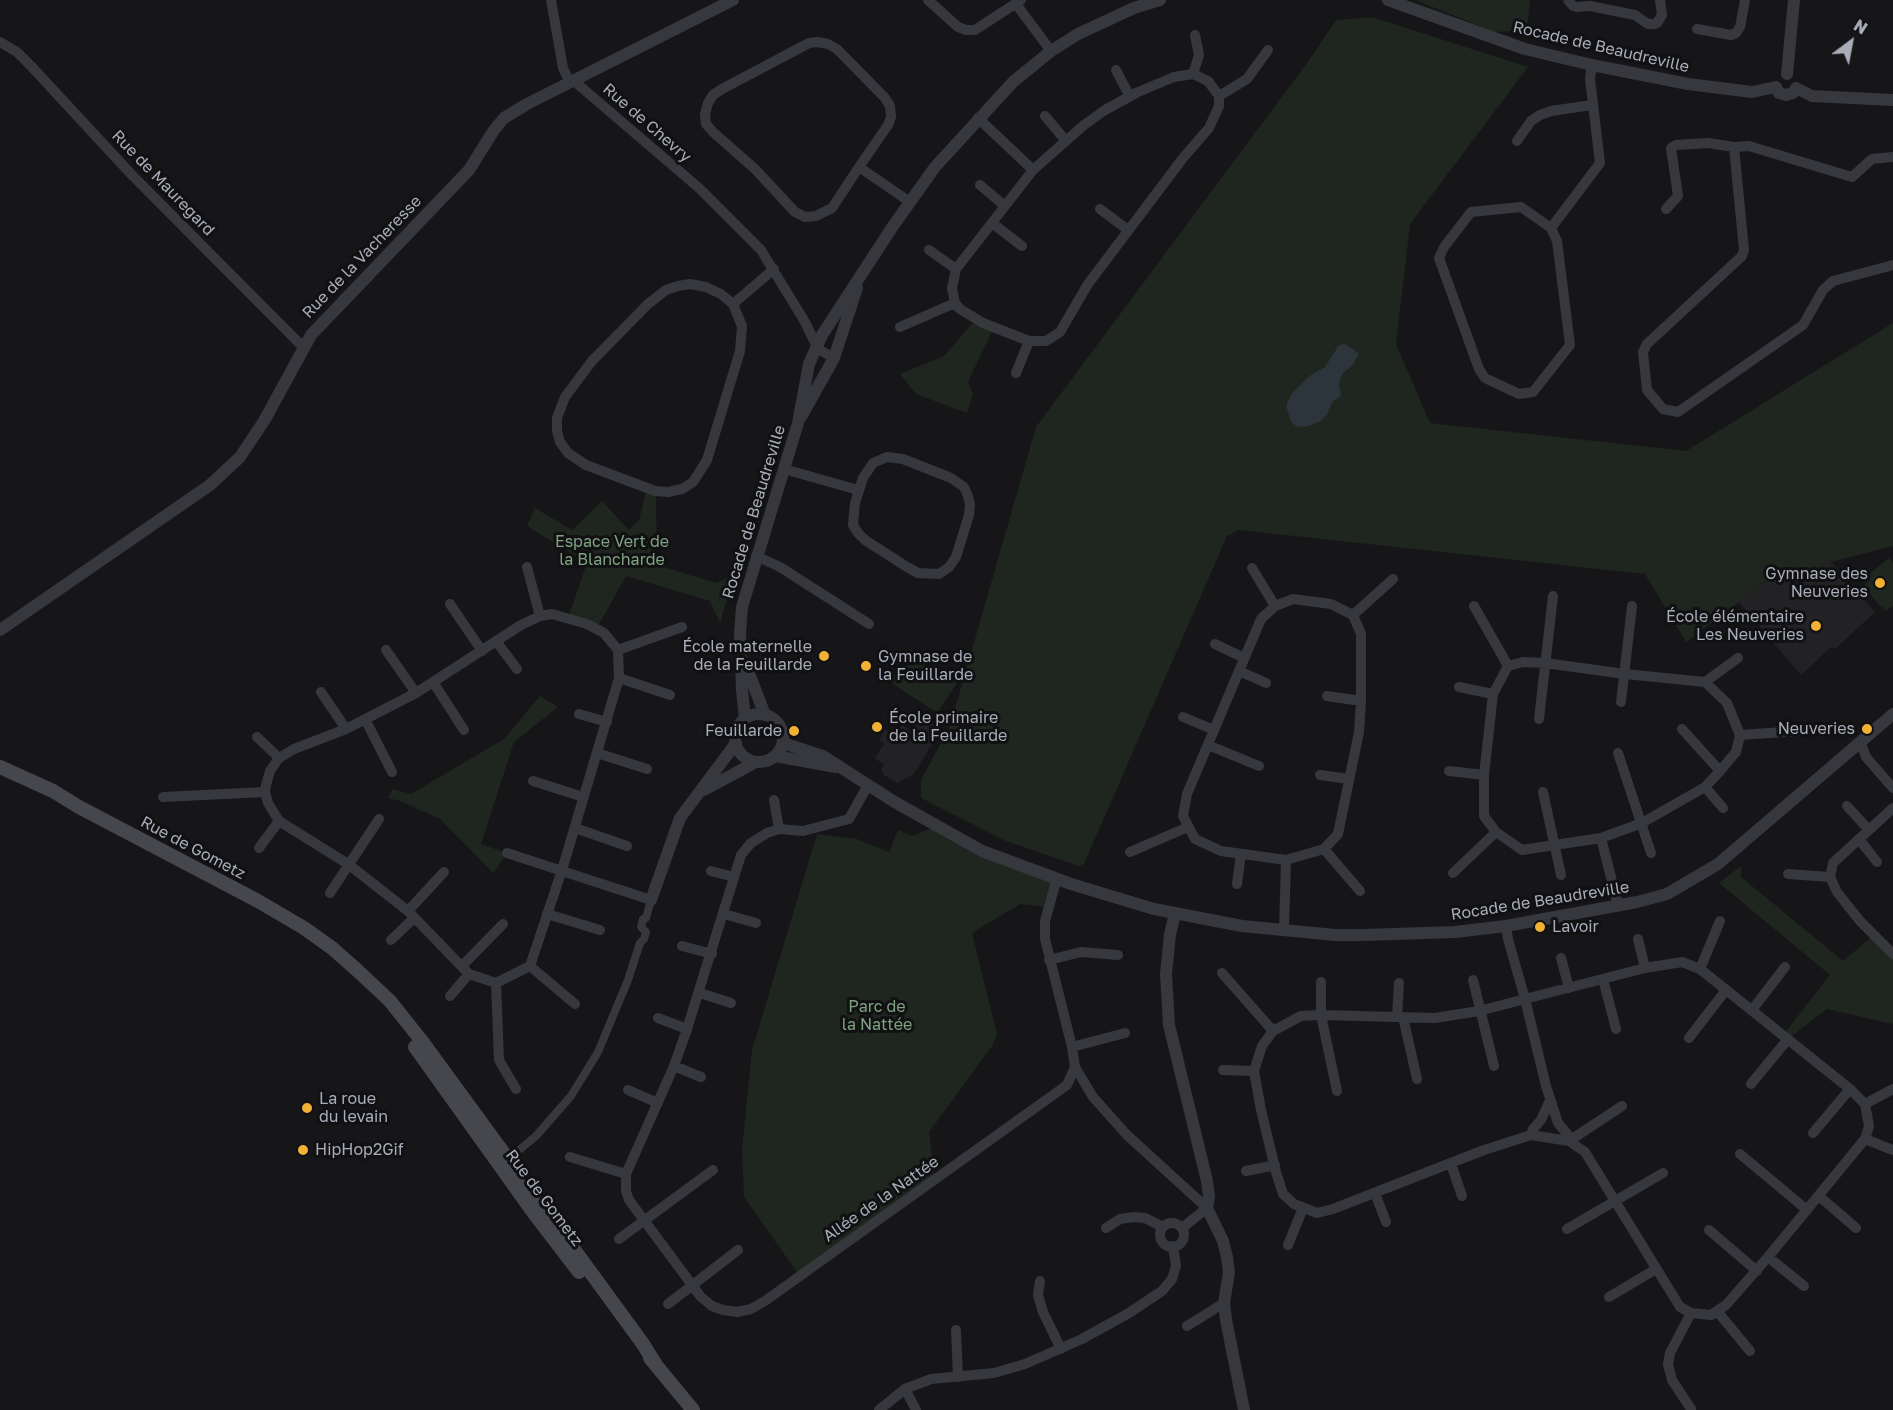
<!DOCTYPE html>
<meta charset="utf-8">
<style>
body{margin:0}
#map{position:relative;width:1893px;height:1410px;overflow:hidden;background:#161618;font-family:"Golos Text",sans-serif}
canvas{display:block}
.north{position:absolute;left:1821px;top:12px;width:60px;height:60px;-webkit-text-stroke:4px #111113;paint-order:stroke;rotate:32deg;font-size:16px;font-weight:700;line-height:24px;text-align:center;color:#a8adb8}
.north::after{content:'';display:block;margin:auto;width:21px;height:27px;background:#a8adb8;clip-path:polygon(50% 0,100% 100%,50% 72%,0 100%)}
</style>
<div id="map">
<canvas width="1893" height="1410"></canvas>
<div class="north">N</div>
</div>
<script>
const ctx = document.querySelector('canvas').getContext('2d');
ctx.lineJoin = 'round';
function paint(path, color) { ctx.fillStyle = color; ctx.fill(path, 'evenodd'); }
const poly = rows => new Path2D(rows.map(r => 'M' + r).join(''));
function trace(path, color, width, dash) { ctx.strokeStyle = color; ctx.lineWidth = width; ctx.lineCap = dash ? 'butt' : 'round'; ctx.setLineDash(dash || []); ctx.stroke(path); }
function drawText(font, color, halo, rows, align = 'center') {
  ctx.font = font + ' "Golos Text",sans-serif'; ctx.lineWidth = 6; ctx.setLineDash([]); ctx.textBaseline = 'middle'; ctx.strokeStyle = halo; ctx.fillStyle = color; for (const [text, x, y, turn = 0] of rows) {
    ctx.save(); ctx.translate(x, y); ctx.rotate((+turn || 0) * Math.PI / 180); ctx.textAlign = isNaN(turn) ? turn : align; if (halo) ctx.strokeText(text, 0, 0); ctx.fillText(text, 0, 0); ctx.restore();
  }
}
const built = poly([
 [1831,562,1875,612,1835,649,1831,647,1801,675,1739,602,1761,583,1800,570],
 [920,715,941,729,914,774,897,783,884,775,881,770,884,765,875,758,884,744,879,740,885,730,900,739,905,731,900,728,902,725,910,730]
]);
const green = poly([
 [1415,0,1530,0,1527,30,1495,32],
 [1372,17,1528,67,1410,224,1396,344,1430,423,1686,451,1893,323,1893,546,1800,570,1761,583,1739,602,1686,642,1645,574,1239,530,1227,536,1084,864,1079,866,1006,841,921,798,921,780,950,726,1036,427,1307,63,1336,20],
 [976,319,994,327,968,382,973,394,967,413,916,394,900,374,944,356],
 [646,493,656,496,657,565,716,583,734,575,720,623,710,601,626,576,597,628,568,618,587,563,527,526,535,508,572,530,602,501,629,530,639,520],
 [1889,558,1893,563,1893,606,1886,611,1883,607,1882,608,1863,586,1870,580,1867,576],
 [911,649,959,680,937,713,890,682],
 [540,696,558,707,514,742,481,844,507,853,493,873,440,819,400,801,388,798,393,789,411,794,504,739],
 [937,826,1057,878,1048,907,1020,904,972,933,997,1034,992,1046,929,1132,935,1179,799,1275,744,1197,742,1149,752,1050,817,834,857,839,889,852,898,830,912,836],
 [1741,866,1741,877,1843,961,1874,935,1893,954,1893,1024,1827,1009,1788,1039,1783,1035,1830,975,1719,883]
]);
const water = poly([
 [1345,344,1359,354,1352,366,1343,373,1339,383,1341,396,1333,401,1327,414,1321,421,1305,427,1296,426,1291,421,1287,409,1287,403,1292,393,1311,375,1325,367,1339,345]
]);
const pedestrian = poly([
 [518,1151,536,1136,571,1096,598,1052,628,980,640,943,644,939,646,932,641,927,643,919,646,918,651,900]
]);
const minor = poly([
 [551,0,563,68,570,83],
 [928,0,958,27,966,30,975,30,1021,0],
 [1568,0,1573,6,1577,7,1590,6,1635,15,1648,24,1654,24,1657,23,1662,15,1660,0],
 [1016,4,1051,51],
 [1697,29,1731,35,1736,33,1740,27,1745,0],
 [0,42,17,52,31,66,131,174,304,348],
 [1116,70,1129,95],
 [1193,74,1199,55,1195,35],
 [574,81,699,188,761,250,805,322,818,349,834,358],
 [1219,96,1247,79,1268,50],
 [1045,116,1066,141],
 [978,118,1033,170,956,269,952,288,955,303,960,309,983,323,1029,341,1046,341,1060,332,1088,284,1183,158,1209,128,1219,106,1219,96,1208,81,1193,74,1174,77,1138,92,1105,110,1084,125,1033,170],
 [1517,141,1531,121,1540,115,1551,111,1592,105],
 [1893,157,1872,159,1852,177,1749,146,1734,147,1744,250,1742,256,1647,344,1643,352,1647,390,1663,409,1678,412,1803,325,1823,290,1833,281,1893,265],
 [859,167,888,125,891,117,890,106,885,98,837,49,828,44,817,42,809,43,722,89,713,95,708,103,705,114,706,124,713,132,755,169,795,212,805,217,816,216,832,208,859,167,910,202],
 [980,185,1005,206],
 [1100,209,1128,230],
 [1666,209,1678,196,1671,148,1676,145,1708,143,1734,147],
 [992,223,1022,246],
 [1551,228,1521,207,1471,212,1444,247,1439,258,1479,369,1485,378,1519,394,1533,392,1570,345,1557,241,1551,228,1600,163,1590,79,1592,65],
 [929,250,956,269],
 [733,304,721,294,706,287,690,284,678,286,666,290,648,304,592,361,565,397,557,418,557,431,560,442,568,453,586,465,655,491,668,492,682,489,693,482,707,460,740,351,742,326,733,304,774,269],
 [900,327,955,303],
 [1016,373,1029,341],
 [887,457,903,459,951,478,964,487,968,496,970,505,969,515,956,557,949,567,939,574,918,573,907,567,865,540,858,533,853,525,855,503,863,478,873,463,887,457],
 [784,469,858,490],
 [756,556,780,567,869,624],
 [527,567,540,616],
 [1252,568,1275,606],
 [450,604,482,651],
 [1474,606,1508,666],
 [552,614,587,624,604,633,618,650,619,678,562,870,530,966,496,983,469,974,408,911,348,864,279,821,268,803,265,792,266,785,270,771,279,758,294,749,346,729,416,693,521,625,540,616,552,614],
 [1353,615,1393,579],
 [496,641,517,669],
 [1215,644,1244,658],
 [386,650,416,693],
 [618,650,682,627],
 [1239,671,1266,683],
 [619,678,670,695],
 [433,682,464,730],
 [1705,682,1738,658],
 [1459,687,1493,694],
 [321,692,346,729],
 [1327,696,1361,701],
 [1621,702,1632,606],
 [579,714,607,722],
 [1183,717,1214,730],
 [365,719,392,772],
 [1539,719,1553,596],
 [1682,729,1720,771],
 [1740,735,1799,731],
 [257,737,279,758],
 [1861,743,1866,757,1893,788],
 [1208,745,1259,766],
 [597,753,647,769],
 [1618,753,1651,853],
 [1449,771,1484,775],
 [1320,775,1349,779],
 [533,781,583,797],
 [868,785,849,819,803,831,779,829,767,833,751,843,741,855,687,1029,674,1066,626,1174,626,1191,629,1200,701,1297,712,1306,723,1310,737,1312,751,1309,765,1301,1067,1085,1075,1067,1072,1047,1045,939,1045,921,1057,878],
 [1705,787,1723,808],
 [1543,792,1561,875],
 [163,797,265,792],
 [774,800,779,829],
 [1847,806,1868,829],
 [1893,808,1833,863,1830,877,1837,892,1860,921,1893,954],
 [575,828,627,846],
 [1601,838,1522,850,1496,832,1484,816,1484,775,1493,694,1508,666,1523,662,1545,663,1625,674,1705,682,1727,703,1740,735,1736,752,1720,771,1705,787,1642,823,1601,838,1618,905],
 [1859,839,1877,862],
 [259,848,279,821],
 [1324,849,1360,891],
 [1130,852,1188,827],
 [507,853,651,900],
 [711,871,734,877],
 [1453,873,1496,832],
 [1788,874,1830,877],
 [1237,884,1241,854],
 [330,893,379,819],
 [408,911,444,872],
 [547,914,600,930],
 [724,914,756,923],
 [1506,926,1508,939,1525,999,1479,1011,1435,1018,1321,1015,1301,1016,1273,1031,1262,1046,1254,1071,1261,1110,1276,1172,1283,1194,1294,1204,1317,1213,1333,1209,1484,1150,1531,1135,1533,1129,1541,1120,1550,1100],
 [1284,931,1286,860,1324,849,1338,834,1359,732,1361,701,1361,634,1353,615,1331,604,1293,599,1275,606,1261,619,1187,794,1183,816,1195,839,1221,851,1286,860],
 [1638,939,1645,968],
 [391,940,414,918],
 [682,946,712,954],
 [1561,958,1569,988],
 [1049,960,1081,952,1118,955],
 [1682,962,1700,969,1850,1089,1865,1104,1869,1126,1865,1139,1768,1257,1726,1305,1711,1315,1691,1313,1680,1307,1585,1152,1569,1141,1568,1135,1558,1123,1546,1086,1525,999,1645,968,1682,962],
 [462,966,503,924],
 [530,966,575,1004],
 [1700,969,1720,921],
 [1222,973,1273,1031],
 [1603,979,1616,1029],
 [1473,980,1494,1066],
 [1321,982,1321,1015,1337,1091],
 [496,983,499,1060,516,1089],
 [700,993,731,1003],
 [450,996,469,974],
 [1752,1010,1785,967],
 [1397,1017,1399,983],
 [1403,1017,1417,1079],
 [658,1018,687,1029],
 [1689,1038,1726,990],
 [1072,1047,1125,1033],
 [674,1066,701,1077],
 [1075,1067,1093,1097,1127,1135,1207,1208,1182,1228],
 [1223,1070,1254,1071],
 [1751,1084,1788,1039],
 [628,1090,658,1103],
 [1865,1104,1893,1089],
 [1813,1133,1850,1089],
 [1531,1135,1569,1141,1622,1106],
 [1865,1139,1893,1150],
 [1740,1154,1807,1210],
 [570,1157,626,1174],
 [1451,1164,1462,1196],
 [1246,1171,1275,1165],
 [1375,1193,1386,1222],
 [1819,1196,1856,1228],
 '1160 1235a12 12 0 1 1 24 0a12 12 0 1 1-24 0Z',
 [1106,1228,1120,1219,1134,1217,1145,1218,1163,1227],
 [1567,1229,1663,1173],
 [1709,1230,1757,1271],
 [619,1239,713,1170],
 [1288,1245,1303,1208],
 [1768,1257,1804,1286],
 [1040,1281,1038,1295,1043,1312,1061,1349],
 [1609,1297,1656,1269],
 [668,1304,738,1250],
 [1717,1311,1750,1351],
 [1187,1326,1224,1303],
 [956,1330,958,1377],
 [905,1389,916,1410],
 [1691,1409,1672,1380,1668,1364,1670,1353,1691,1313],
 [879,1410,905,1389,931,1379,994,1373,1025,1364,1082,1339,1129,1313,1162,1291,1172,1279,1176,1266,1173,1246]
]);
const tertiary = poly([
 [1388,0,1525,49,1592,65,1688,84,1752,92,1776,87],
 [1787,74,1794,0],
 [1776,87,1779,93,1786,95,1793,93,1796,88],
 [1796,88,1812,96,1893,100],
 [801,417,834,358,857,288],
 [0,630,210,485,240,457,264,421,311,335,469,170,494,130,504,118,527,104,733,0],
 [745,663,765,715],
 '735 738a24 24 0 1 1 48 0a24 24 0 1 1-48 0Z',
 [745,719,742,690,740,632,742,607,798,423,809,364,822,335,893,226,935,167,1013,82,1051,51,1078,34,1134,8,1160,0],
 [783,743,823,756,893,801,982,851,1071,884,1154,909,1242,926,1335,935,1363,935,1455,932,1506,926,1637,902,1667,894,1718,864,1893,714],
 [775,756,836,767],
 [704,790,756,762],
 [651,900,680,818,736,743],
 [1175,914,1170,934,1166,974,1169,1025,1207,1181,1209,1196,1207,1208,1223,1241,1227,1257,1229,1272,1224,1303,1226,1320,1244,1410]
]);
const secondary = poly([
 [0,767,53,791,79,807,258,901,304,928,332,948,358,971,390,1001,421,1040,643,1344,656,1365],
 [415,1047,533,1212,579,1272],
 [650,1358,693,1410]
]);
const markers = [
 [1880,583,6,"#f2b134"],
 [1816,626,6,"#f2b134"],
 [824,656,6,"#f2b134"],
 [866,666,6,"#f2b134"],
 [877,727,6,"#f2b134"],
 [1867,729,6,"#f2b134"],
 [794,731,6,"#f2b134"],
 [1540,927,6,"#f2b134"],
 [307,1108,6,"#f2b134"],
 [303,1150,6,"#f2b134"]
];
const streetNames = [
 ["Rocade de Beaudreville",1601,47,13],
 ["Rue de Chevry",647,123,41],
 ["Rue de Mauregard",163,183,46],
 ["Rue de la Vacheresse",362,257,-46],
 ["Rocade de Beaudreville",754,512,-73],
 ["Rue de Gometz",193,848,28],
 ["Rocade de Beaudreville",1540,901,-9],
 ["Rue de Gometz",544,1198,53],
 ["Allée de la Nattée",881,1199,-35]
];
const parkNames = [
 ["Espace Vert de",612,542],
 ["la Blancharde",612,560],
 ["Parc de",877,1007],
 ["la Nattée",877,1025]
];
const poiNames = [
 ["Gymnase des",1868,574],
 ["Neuveries",1868,592],
 ["École élémentaire",1804,617],
 ["Les Neuveries",1804,635],
 ["École maternelle",812,647],
 ["de la Feuillarde",812,665],
 ["Gymnase de",878,657,"left"],
 ["la Feuillarde",878,675,"left"],
 ["École primaire",889,718,"left"],
 ["de la Feuillarde",889,736,"left"],
 ["Neuveries",1855,729],
 ["Feuillarde",782,731],
 ["Lavoir",1552,927,"left"],
 ["La roue",319,1099,"left"],
 ["du levain",319,1117,"left"],
 ["HipHop2Gif",315,1150,"left"]
];
paint(built, '#222225');
paint(green, '#1e261f');
paint(water, '#2c353c');
trace(pedestrian, '#37383d', 8);
trace(minor, '#37383d', 10);
trace(tertiary, '#37383d', 12);
trace(secondary, '#45474d', 14);
for (const [x, y, r, color] of markers) { const dot = new Path2D(); dot.arc(x, y, r, 0, 2 * Math.PI); ctx.fillStyle = color; ctx.fill(dot); trace(dot, '#111113', 2); }
drawText('16px', '#a8adb8', '#111113', streetNames);
drawText('16px', '#7fa381', '#111113', parkNames);
drawText('16px', '#a8adb8', '#111113', poiNames, 'right');
</script>
